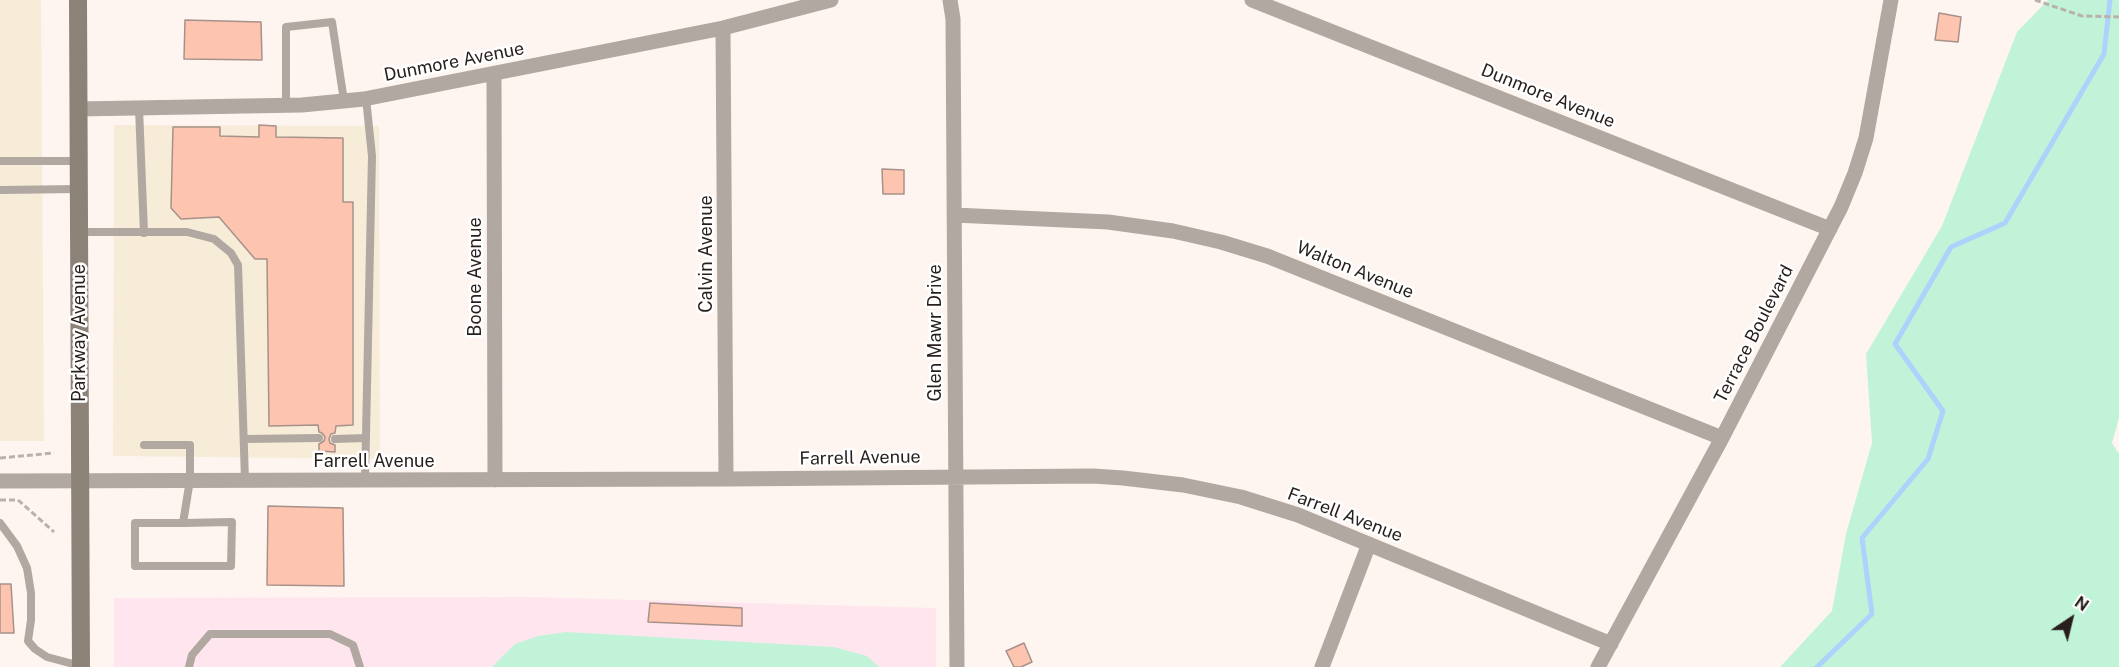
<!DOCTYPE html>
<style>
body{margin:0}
#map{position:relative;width:2119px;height:667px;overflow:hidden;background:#fef5f1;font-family:"Public Sans",sans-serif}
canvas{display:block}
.north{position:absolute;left:2041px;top:589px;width:60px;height:60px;-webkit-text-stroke:4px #fff;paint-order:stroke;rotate:35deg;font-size:16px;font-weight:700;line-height:24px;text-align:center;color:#281f1c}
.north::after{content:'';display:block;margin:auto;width:21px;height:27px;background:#281f1c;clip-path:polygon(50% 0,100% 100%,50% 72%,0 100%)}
</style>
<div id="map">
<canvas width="2119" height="667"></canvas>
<div class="north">N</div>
</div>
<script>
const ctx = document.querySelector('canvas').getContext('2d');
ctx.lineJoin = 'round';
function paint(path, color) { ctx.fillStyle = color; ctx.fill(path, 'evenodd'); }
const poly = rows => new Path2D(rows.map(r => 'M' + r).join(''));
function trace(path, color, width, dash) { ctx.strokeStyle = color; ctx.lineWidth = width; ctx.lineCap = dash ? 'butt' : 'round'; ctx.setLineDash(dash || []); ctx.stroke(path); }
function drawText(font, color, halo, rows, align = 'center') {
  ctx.font = font + ' "Public Sans",sans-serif'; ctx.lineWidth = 5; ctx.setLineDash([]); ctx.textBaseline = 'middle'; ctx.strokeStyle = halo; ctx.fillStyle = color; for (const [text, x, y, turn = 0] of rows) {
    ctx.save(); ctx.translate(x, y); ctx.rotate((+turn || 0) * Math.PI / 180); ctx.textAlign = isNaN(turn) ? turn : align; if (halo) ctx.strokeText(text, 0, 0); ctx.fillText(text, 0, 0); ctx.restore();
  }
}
const commercial = poly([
 [0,0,41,0,44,441,0,441],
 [114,125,379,126,380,459,113,456]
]);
const education = poly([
 [525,597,936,608,936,667,114,667,114,598]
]);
const green = poly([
 [2048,0,2119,0,2119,418,2112,443,2119,454,2119,667,1780,667,1832,611,1846,534,1872,443,1866,354,1942,226,2017,32],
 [566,632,834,647,867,656,879,667,492,667,515,644,538,636]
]);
const stream = poly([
 [1817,667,1872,614,1862,538,1928,459,1943,411,1895,344,1951,247,2005,223,2104,54,2110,0]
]);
const building = poly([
 [1939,13,1961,17,1958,42,1935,40,1939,13],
 [185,20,261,22,262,60,184,59,185,20],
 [259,125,276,126,276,137,343,138,343,202,353,202,353,425,336,426,335,433,331,434,329,439,330,443,335,445,335,452,319,451,319,444,324,441,325,437,322,433,319,432,318,425,269,426,267,259,255,259,219,217,181,219,171,208,173,127,220,127,220,136,259,137,259,125],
 [882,169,904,170,904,194,883,194,882,169],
 [268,506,343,508,344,586,267,585,268,506],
 [0,584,11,584,14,633,0,633,0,584],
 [650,603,742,608,742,626,648,622,650,603],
 [1024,643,1032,662,1021,667,1014,667,1006,651,1024,643]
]);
const path = poly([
 [2035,0,2082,16,2119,17],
 [0,458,54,453],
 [0,500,18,500,54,532]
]);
const lane = poly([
 [286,105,286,27,332,22,344,101],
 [139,108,144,233],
 [0,161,77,161],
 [0,190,78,189],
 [78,232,187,232,214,239,231,253,238,265,245,480],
 [245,439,319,438],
 [335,439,366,438],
 [144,445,190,445,190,480,183,523,232,522,231,566,135,566,135,523,183,523],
 [365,480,372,156,366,98],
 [0,523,17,546,27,568,31,593,31,620,28,641,35,649,47,657,81,666],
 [189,667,192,655,210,634,330,634,353,645,360,667]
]);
const street = poly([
 [950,0,953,19,957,667],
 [1252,0,1830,229],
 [723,28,726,479],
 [494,75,495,480],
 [78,109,302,105,364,99,723,28,831,0],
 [954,215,1108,222,1173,231,1221,242,1267,256,1722,438],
 [0,481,726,479,1093,476,1123,478,1183,485,1241,497,1298,515,1611,644],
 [1322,667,1369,544],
 [1598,667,1722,438,1841,207,1855,173,1866,138,1891,0]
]);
const secondary = poly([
 [78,0,81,667]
]);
const streetNames = [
 ["Dunmore Avenue",454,62,-11],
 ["Dunmore Avenue",1548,96,22],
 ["Calvin Avenue",706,254,-90],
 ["Walton Avenue",1355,270,22],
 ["Boone Avenue",475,277,-90],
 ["Parkway Avenue",79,333,-90],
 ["Glen Mawr Drive",935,333,-90],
 ["Terrace Boulevard",1754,334,-63],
 ["Farrell Avenue",860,458,-1],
 ["Farrell Avenue",374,461],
 ["Farrell Avenue",1345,515,21]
];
paint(commercial, '#f7ecd7');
paint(education, '#ffe5ee');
paint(green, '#c1f3d9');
trace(stream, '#abd3fc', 5);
paint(building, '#fdc4af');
trace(building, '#a7918a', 1.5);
trace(path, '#bab1ad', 3, [6, 3]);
trace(lane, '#b0a8a1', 8);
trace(street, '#b0a8a1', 15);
trace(secondary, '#8d8278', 18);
drawText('18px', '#281f1c', '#fff', streetNames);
</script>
